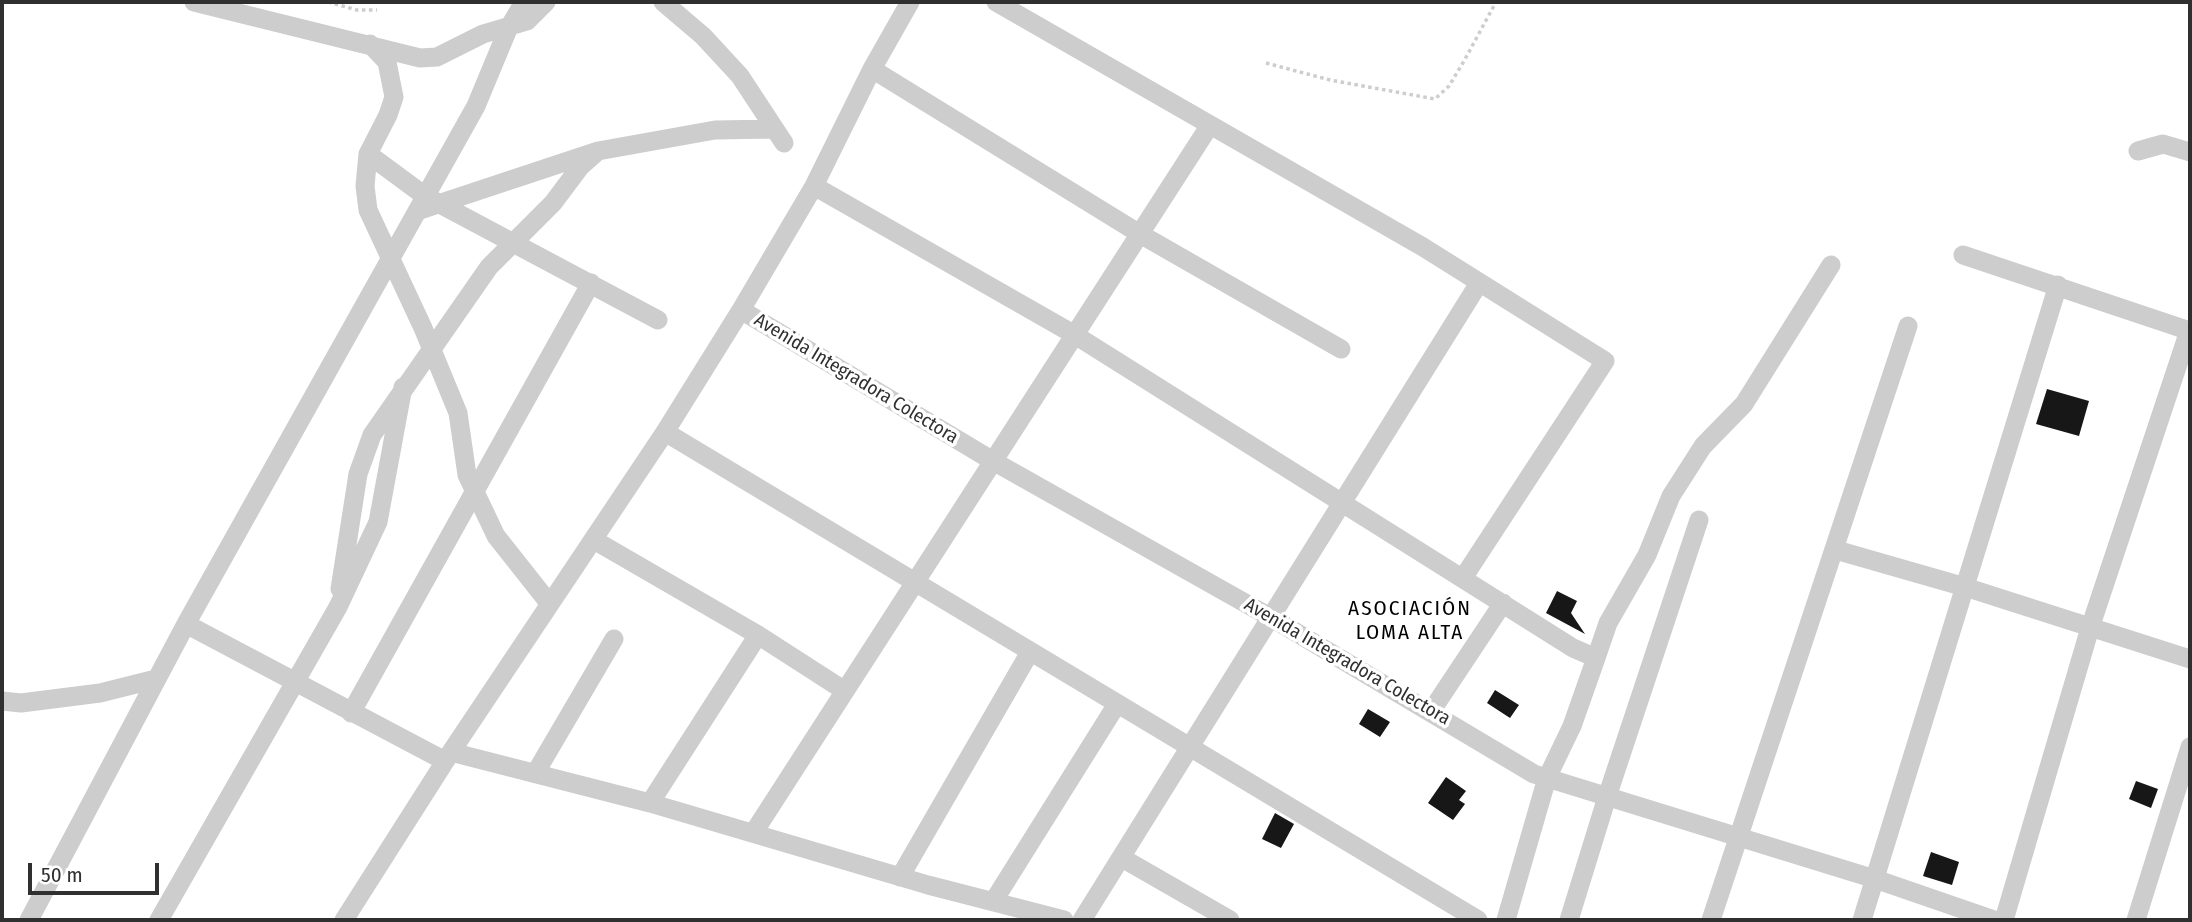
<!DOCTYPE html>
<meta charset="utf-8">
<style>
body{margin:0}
#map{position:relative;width:2192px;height:922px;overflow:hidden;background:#fff;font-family:"Fira Sans Condensed",sans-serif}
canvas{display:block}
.frame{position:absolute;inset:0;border:4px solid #303030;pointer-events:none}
.scale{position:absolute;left:28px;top:863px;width:131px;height:32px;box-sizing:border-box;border:4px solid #303030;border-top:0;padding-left:9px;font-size:21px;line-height:24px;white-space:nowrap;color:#303030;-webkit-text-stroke:5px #fff;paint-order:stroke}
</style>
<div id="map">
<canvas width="2192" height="922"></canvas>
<div class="frame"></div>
<div class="scale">50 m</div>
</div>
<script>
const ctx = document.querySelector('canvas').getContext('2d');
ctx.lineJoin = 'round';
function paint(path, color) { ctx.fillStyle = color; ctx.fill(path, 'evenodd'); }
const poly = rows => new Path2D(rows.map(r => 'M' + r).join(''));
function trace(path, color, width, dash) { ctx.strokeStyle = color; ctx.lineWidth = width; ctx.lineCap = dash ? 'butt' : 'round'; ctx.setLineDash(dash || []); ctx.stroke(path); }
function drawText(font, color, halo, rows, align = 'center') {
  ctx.font = font + ' "Fira Sans Condensed",sans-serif'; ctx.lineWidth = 7; ctx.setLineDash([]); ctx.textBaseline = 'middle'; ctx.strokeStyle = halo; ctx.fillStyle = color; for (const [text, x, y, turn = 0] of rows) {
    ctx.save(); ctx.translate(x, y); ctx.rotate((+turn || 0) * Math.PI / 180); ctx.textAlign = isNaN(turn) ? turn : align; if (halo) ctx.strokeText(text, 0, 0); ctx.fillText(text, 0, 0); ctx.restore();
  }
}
const building = poly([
 [2047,389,2089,401,2079,436,2036,424],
 [1557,591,1577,601,1571,613,1585,634,1546,613],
 [1495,690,1519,705,1510,718,1487,703],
 [1368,709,1390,722,1380,737,1359,724],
 [1446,777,1466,791,1459,800,1465,804,1453,820,1428,803],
 [2136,781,2158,789,2151,808,2129,799],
 [1275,813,1294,824,1281,848,1262,839],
 [1931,852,1959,862,1952,885,1923,876]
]);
const path = poly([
 [328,2,357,10,377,10],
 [1266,63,1330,80,1435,99,1449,86,1464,61,1496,2]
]);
const minor = poly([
 [194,2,420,58,437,57,483,34,527,21,546,2],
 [663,2,703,36,740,76,784,143],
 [996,2,1423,247,1605,361,1463,578],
 [370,44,387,62,394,97,388,115,368,154,365,186,368,210,423,328,458,413,467,475,496,536,549,603],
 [872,69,1140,234,1341,349],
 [2138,151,2163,144,2190,152],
 [368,154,425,196,658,320],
 [814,186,1075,335,1573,648,1596,658,1572,726,1547,778,1506,920],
 [417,211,598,151,715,130,774,129],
 [1963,255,2190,331],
 [741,310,993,461,1277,621,1534,774,1875,879,1994,920],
 [665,432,1478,920],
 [594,540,758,635,845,691],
 [1836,550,1965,587,2190,659],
 [340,589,358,474,372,435,489,267,553,203,580,167,598,151],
 [186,624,445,761],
 [1596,658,1608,623,1647,555,1671,496,1703,446,1744,404,1831,265],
 [2,701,21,703,100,693,156,679],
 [1432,710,1503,603],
 [351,713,591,283],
 [451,752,650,803,928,885,1064,920],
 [536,772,614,639],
 [650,803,758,635],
 [754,832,1210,125],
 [1122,858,1230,920],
 [900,877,1030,652],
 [993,902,1117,704],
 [29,920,186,624,476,106,508,29,524,2],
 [159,920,338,607,378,522,403,387],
 [344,920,451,752,665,432,741,310,814,186,872,69,910,2],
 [1082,920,1479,283],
 [1569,920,1607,797,1699,520],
 [1711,920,1908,326],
 [1862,920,2058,285],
 [2004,920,2090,628,2189,331],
 [2136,920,2190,747]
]);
const streetNames = [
 ["Avenida Integradora Colectora",856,379,31],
 ["Avenida Integradora Colectora",1347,662,30]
];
const neighbourhoodNames = [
 ["ASOCIACIÓN",1410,609],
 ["LOMA ALTA",1410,633]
];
paint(building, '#171717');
trace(path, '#cdcdcd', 3.5, [3.5, 3.5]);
trace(minor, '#cdcdcd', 19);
drawText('19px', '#303030', '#fff', streetNames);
ctx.letterSpacing = '2px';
drawText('21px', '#000', '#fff', neighbourhoodNames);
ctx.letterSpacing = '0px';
</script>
